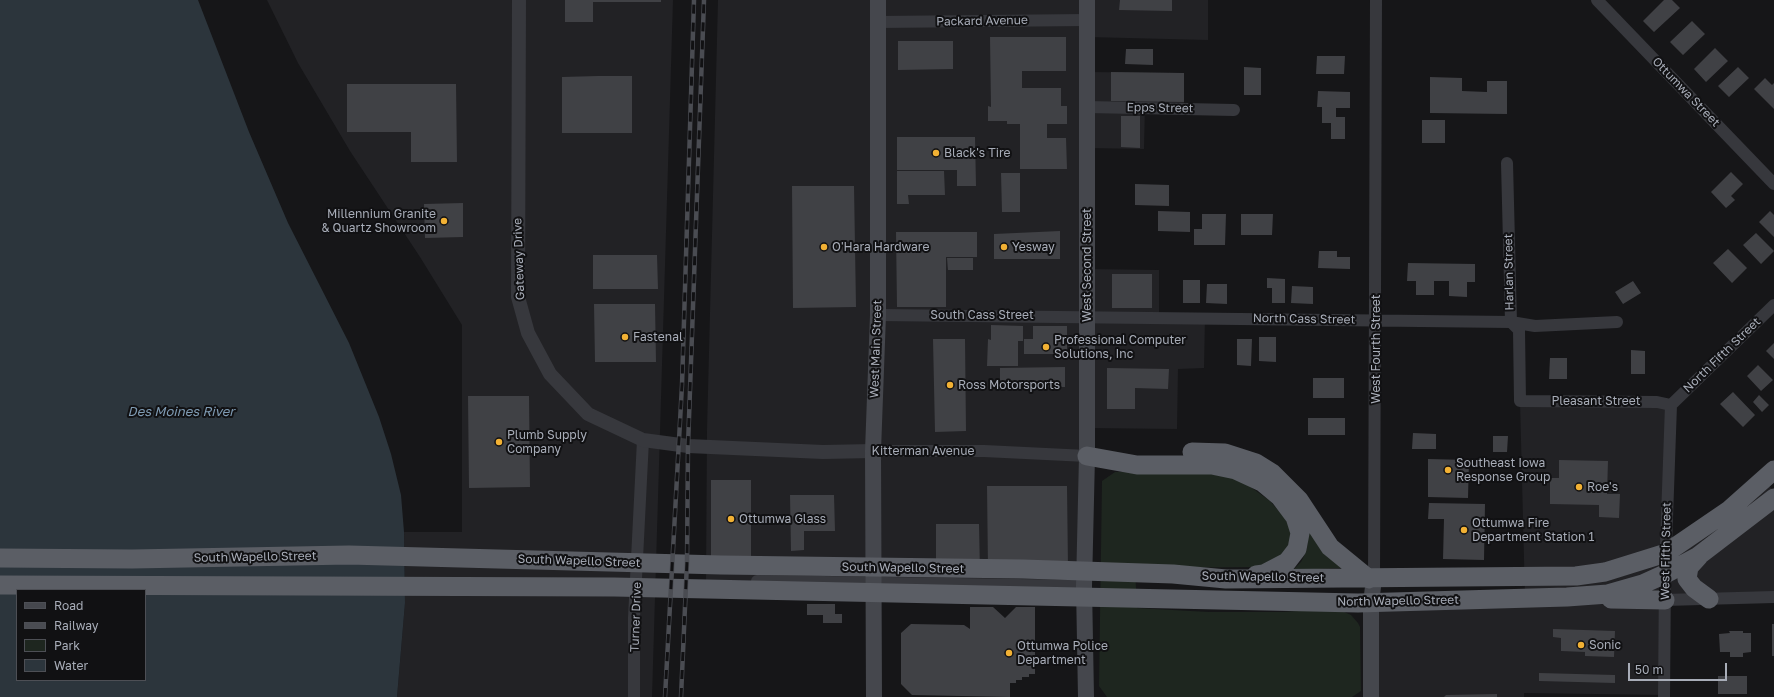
<!DOCTYPE html>
<style>
body{margin:0}
#map{position:relative;width:1774px;height:697px;overflow:hidden;background:#161618;font-family:"Golos Text",sans-serif}
canvas{display:block}
.legend{position:absolute;left:16px;top:589px;width:130px;height:92px;box-sizing:border-box;background:#111113;border:1px solid #4d4f55;margin:0;padding:5px 7px;list-style:none;font-size:12px;color:#a8adb8}
.legend li{display:flex;align-items:center;gap:8px;height:20px}
.legend b{width:20px;border:1px solid #4d4f55}
.scale{position:absolute;left:1628px;top:663px;width:99px;height:18px;box-sizing:border-box;border:2px solid #a8adb8;border-top:0;padding-left:5px;font-size:12px;line-height:14px;white-space:nowrap;color:#a8adb8;-webkit-text-stroke:3px #111113;paint-order:stroke}
</style>
<div id="map">
<canvas width="1774" height="697"></canvas>
<ul class="legend">
<li><b style="height:5px;background:#45474d"></b>Road</li>
<li><b style="height:5px;background:#4a4c52"></b>Railway</li>
<li><b style="height:11px;background:#1e261f"></b>Park</li>
<li><b style="height:11px;background:#2c353c"></b>Water</li>
</ul>
<div class="scale">50 m</div>
</div>
<script>
const ctx = document.querySelector('canvas').getContext('2d');
ctx.lineJoin = 'round';
function paint(path, color) { ctx.fillStyle = color; ctx.fill(path, 'evenodd'); }
const poly = rows => new Path2D(rows.map(r => 'M' + r).join(''));
function trace(path, color, width, dash) { ctx.strokeStyle = color; ctx.lineWidth = width; ctx.lineCap = dash ? 'butt' : 'round'; ctx.setLineDash(dash || []); ctx.stroke(path); }
function drawText(font, color, halo, rows, align = 'center') {
  ctx.font = font + ' "Golos Text",sans-serif'; ctx.lineWidth = 4; ctx.setLineDash([]); ctx.textBaseline = 'middle'; ctx.strokeStyle = halo; ctx.fillStyle = color; for (const [text, x, y, turn = 0] of rows) {
    ctx.save(); ctx.translate(x, y); ctx.rotate((+turn || 0) * Math.PI / 180); ctx.textAlign = isNaN(turn) ? turn : align; if (halo) ctx.strokeText(text, 0, 0); ctx.fillText(text, 0, 0); ctx.restore();
  }
}
const built = poly([
 [267,0,673,0,652,697,397,697,405,603,404,532,462,532,462,325,420,257,350,151,298,63],
 [718,0,1208,0,1208,40,1087,37,1087,72,1184,73,1184,104,1145,104,1144,149,1088,148,1086,269,1159,270,1159,317,1205,317,1204,368,1178,369,1177,429,1087,428,1084,586,706,580,707,430],
 [1520,401,1671,405,1666,553,1763,480,1774,491,1774,597,1665,600,1664,695,1524,693,1524,697,1371,697,1371,603,1525,598]
]);
const green = poly([
 [1115,472,1205,472,1241,480,1270,501,1285,518,1291,530,1290,542,1286,551,1272,563,1258,567,1135,568,1137,608,1209,612,1282,612,1330,609,1342,611,1351,615,1358,623,1360,627,1361,691,1352,697,1107,697,1099,686,1102,481],
 [1307,528,1345,568,1293,570,1301,562,1306,552,1308,542]
]);
const water = poly([
 [0,0,198,0,249,132,288,223,349,343,379,417,391,454,401,495,404,532,405,603,397,697,0,697],
 [17,590,145,590,145,680,17,680]
]);
const building = poly([
 [565,0,661,0,661,2,593,2,593,22,565,22],
 [1120,0,1172,0,1172,11,1119,10],
 [1664,0,1672,0,1680,8,1654,32,1643,21],
 [1692,21,1705,34,1683,55,1670,42],
 [990,37,1066,37,1066,71,1022,71,1022,88,1061,88,1061,106,1067,106,1067,124,1047,124,1047,138,1066,138,1067,169,1020,169,1020,124,1007,124,1007,121,988,121,988,106,991,107],
 [898,41,953,41,953,69,898,70],
 [1715,48,1728,61,1706,82,1694,69],
 [1126,49,1153,49,1153,65,1125,64],
 [1317,56,1345,56,1344,74,1316,74],
 [1244,67,1261,68,1261,95,1244,95],
 [1738,67,1749,78,1729,97,1718,86],
 [1111,72,1184,73,1184,102,1111,101],
 [598,76,632,76,632,133,562,133,562,77],
 [1430,77,1462,78,1462,91,1487,92,1487,81,1507,81,1507,114,1430,113],
 [1765,78,1772,85,1774,83,1774,109,1754,89],
 [347,84,456,84,457,162,411,162,411,132,347,132],
 [1318,91,1350,92,1350,108,1336,108,1336,117,1345,117,1345,139,1331,139,1331,123,1322,123,1322,107,1317,107],
 [1121,116,1140,116,1140,148,1121,147],
 [1422,120,1445,120,1445,143,1422,143],
 [897,137,975,137,976,186,957,186,957,170,897,170],
 [897,171,944,171,945,195,908,195,909,204,897,204],
 [1731,172,1743,184,1731,196,1735,200,1726,208,1711,192],
 [1001,173,1020,173,1020,212,1002,212],
 [1135,184,1169,185,1169,206,1135,205],
 [792,186,854,186,856,307,793,308],
 [463,203,463,237,425,238,424,204],
 [1158,211,1190,212,1190,232,1158,231],
 [1770,211,1774,215,1774,237,1759,222],
 [1202,214,1226,214,1225,245,1194,245,1194,229,1202,229],
 [1241,214,1273,214,1272,235,1241,235],
 [1060,231,1060,259,994,259,994,234],
 [896,232,977,232,977,257,946,257,946,307,897,307],
 [1756,233,1774,251,1761,264,1743,245],
 [1728,249,1747,268,1732,283,1713,263],
 [1319,251,1337,251,1337,257,1350,257,1350,269,1318,268],
 [593,255,657,255,658,289,593,289],
 [947,258,973,258,973,270,948,270],
 [1408,263,1475,264,1475,282,1467,282,1467,297,1449,296,1449,281,1434,281,1434,295,1416,295,1416,281,1407,281],
 [1112,274,1152,274,1152,308,1112,308],
 [1267,278,1285,279,1285,303,1272,303,1272,288,1267,288],
 [1183,280,1200,280,1200,303,1183,303],
 [1633,281,1641,293,1623,304,1615,292],
 [1207,284,1227,284,1227,304,1206,303],
 [1292,286,1313,287,1313,304,1291,303],
 [594,304,655,304,656,362,595,362],
 [991,325,1023,326,1023,341,1018,341,1018,366,987,366,988,339,991,340],
 [1033,326,1067,326,1067,354,1024,354,1024,339,1033,339],
 [1259,337,1276,337,1276,362,1259,361],
 [933,339,965,339,966,431,935,432],
 [1237,339,1252,339,1251,366,1237,365],
 [1774,343,1774,359,1766,351],
 [1631,350,1645,351,1645,374,1631,374],
 [1550,358,1567,358,1567,379,1549,379],
 [1758,365,1773,380,1761,391,1747,376],
 [1065,367,1065,387,1000,388,1000,368],
 [1107,368,1169,369,1168,389,1135,388,1135,409,1107,409],
 [1313,378,1344,378,1344,398,1313,398],
 [1733,392,1755,415,1743,427,1720,404],
 [1759,395,1769,405,1762,412,1753,402],
 [468,396,529,396,530,487,469,488],
 [1308,418,1345,418,1345,435,1308,435],
 [1413,433,1436,434,1436,449,1412,449],
 [1493,436,1508,436,1507,452,1493,452],
 [1428,459,1469,460,1468,498,1428,497],
 [1559,460,1608,461,1607,494,1620,494,1619,518,1599,517,1599,505,1550,504,1550,478,1559,478],
 [711,480,751,480,751,558,711,558],
 [987,486,1067,486,1068,568,988,569],
 [790,495,834,495,835,531,804,531,804,550,791,551],
 [1429,503,1485,504,1484,560,1443,559,1444,519,1428,519],
 [936,524,979,524,980,572,936,572],
 [807,604,835,604,835,614,842,614,842,623,823,623,823,615,807,615],
 [970,607,993,607,1005,618,1016,607,1035,607,1035,674,1029,674,1029,677,1022,677,1022,680,1016,680,1016,683,1010,683,1010,697,912,695,901,684,901,633,911,624,964,625,970,629],
 [1772,624,1774,624,1774,656,1772,656],
 [1553,629,1615,631,1614,657,1585,656,1585,652,1561,651,1561,638,1553,637],
 [1729,631,1743,631,1743,633,1751,633,1751,652,1743,653,1743,657,1730,657,1730,652,1720,652,1719,634,1730,633],
 [1539,673,1615,675,1615,683,1539,681],
 [1718,676,1747,676,1747,694,1718,694],
 [1497,694,1497,697,1444,697,1446,695]
]);
const minor = poly([
 [1597,0,1774,184],
 [878,22,1087,20],
 [1087,107,1234,110],
 [1507,163,1511,322,1519,330,1520,401,1657,402,1671,405],
 [878,315,1511,322,1535,326,1617,322],
 [1671,405,1774,305],
 [873,451,984,451,1087,456],
 [1374,579,1376,0],
 [757,581,1084,586],
 [1665,600,1774,597],
 [634,697,634,618,643,440],
 [1664,697,1665,574,1671,405]
]);
const tertiary = poly([
 [519,0,518,297,528,333,550,374,588,414,643,440,688,446,823,452,873,451]
]);
const secondary = poly([
 [874,697,873,451,878,315,878,0],
 [1086,697,1084,586,1087,456,1087,0],
 [1371,697,1371,603,1374,579]
]);
const trunk = poly([
 [1192,452,1225,453,1256,463,1272,473,1299,500,1330,547,1369,579],
 [1087,456,1137,465,1212,465,1236,470,1262,482,1280,497,1295,517,1300,533,1297,549,1287,562,1264,574,1256,575],
 [1699,556,1689,567,1687,579,1694,588,1709,599],
 [0,558,132,559,349,555,721,565,1023,569,1173,574,1226,579,1576,576,1605,572,1666,553,1729,510,1774,470],
 [0,585,614,587,1358,603,1567,597,1608,594,1643,584,1665,574,1697,557,1774,498],
 [1611,599,1665,600]
]);
const rail = poly([
 [665,697,682,385,694,0],
 [681,697,687,562,688,446,704,0]
]);
const markers = [
 [936,153,4,"#f2b134"],
 [444,221,4,"#f2b134"],
 [824,247,4,"#f2b134"],
 [1004,247,4,"#f2b134"],
 [625,337,4,"#f2b134"],
 [1046,347,4,"#f2b134"],
 [950,385,4,"#f2b134"],
 [499,442,4,"#f2b134"],
 [1448,470,4,"#f2b134"],
 [1579,487,4,"#f2b134"],
 [731,519,4,"#f2b134"],
 [1464,530,4,"#f2b134"],
 [1581,645,4,"#f2b134"],
 [1009,653,4,"#f2b134"]
];
const streetNames = [
 ["Packard Avenue",982,21,-1],
 ["Ottumwa Street",1686,92,46],
 ["Epps Street",1160,108,1],
 ["Gateway Drive",519,259,-92],
 ["West Second Street",1087,265,-90],
 ["Harlan Street",1509,272,-91],
 ["South Cass Street",982,315],
 ["North Cass Street",1304,319,1],
 ["West Main Street",876,349,-88],
 ["West Fourth Street",1376,349,-90],
 ["North Fifth Street",1722,355,-44],
 ["Pleasant Street",1596,401],
 ["Kitterman Avenue",923,451],
 ["West Fifth Street",1666,551,-89],
 ["South Wapello Street",255,557,-1],
 ["South Wapello Street",579,561,2],
 ["South Wapello Street",903,568,1],
 ["South Wapello Street",1263,577,1],
 ["North Wapello Street",1398,601,-1],
 ["Turner Drive",636,617,-88]
];
const poiNames = [
 ["Black's Tire",944,153],
 ["Millennium Granite",436,214,"right"],
 ["& Quartz Showroom",436,228,"right"],
 ["O'Hara Hardware",832,247],
 ["Yesway",1012,247],
 ["Fastenal",633,337],
 ["Professional Computer",1054,340],
 ["Solutions, Inc",1054,354],
 ["Ross Motorsports",958,385],
 ["Plumb Supply",507,435],
 ["Company",507,449],
 ["Southeast Iowa",1456,463],
 ["Response Group",1456,477],
 ["Roe's",1587,487],
 ["Ottumwa Glass",739,519],
 ["Ottumwa Fire",1472,523],
 ["Department Station 1",1472,537],
 ["Sonic",1589,645],
 ["Ottumwa Police",1017,646],
 ["Department",1017,660]
];
const waterNames = [
 ["Des Moines River",181,412]
];
paint(built, '#222225');
paint(green, '#1e261f');
paint(water, '#2c353c');
paint(building, '#404145');
trace(minor, '#37383d', 12);
trace(tertiary, '#37383d', 14);
trace(secondary, '#45474d', 16);
trace(trunk, '#5b5e65', 19);
trace(rail, '#4a4c52', 4.5);
trace(rail, '#111113', 3, [9]);
for (const [x, y, r, color] of markers) { const dot = new Path2D(); dot.arc(x, y, r, 0, 2 * Math.PI); ctx.fillStyle = color; ctx.fill(dot); trace(dot, '#111113', 1.5); }
drawText('12px', '#a8adb8', '#111113', streetNames);
drawText('12px', '#a8adb8', '#111113', poiNames, 'left');
drawText('italic 13px', '#7f9bb3', '#111113', waterNames);
</script>
